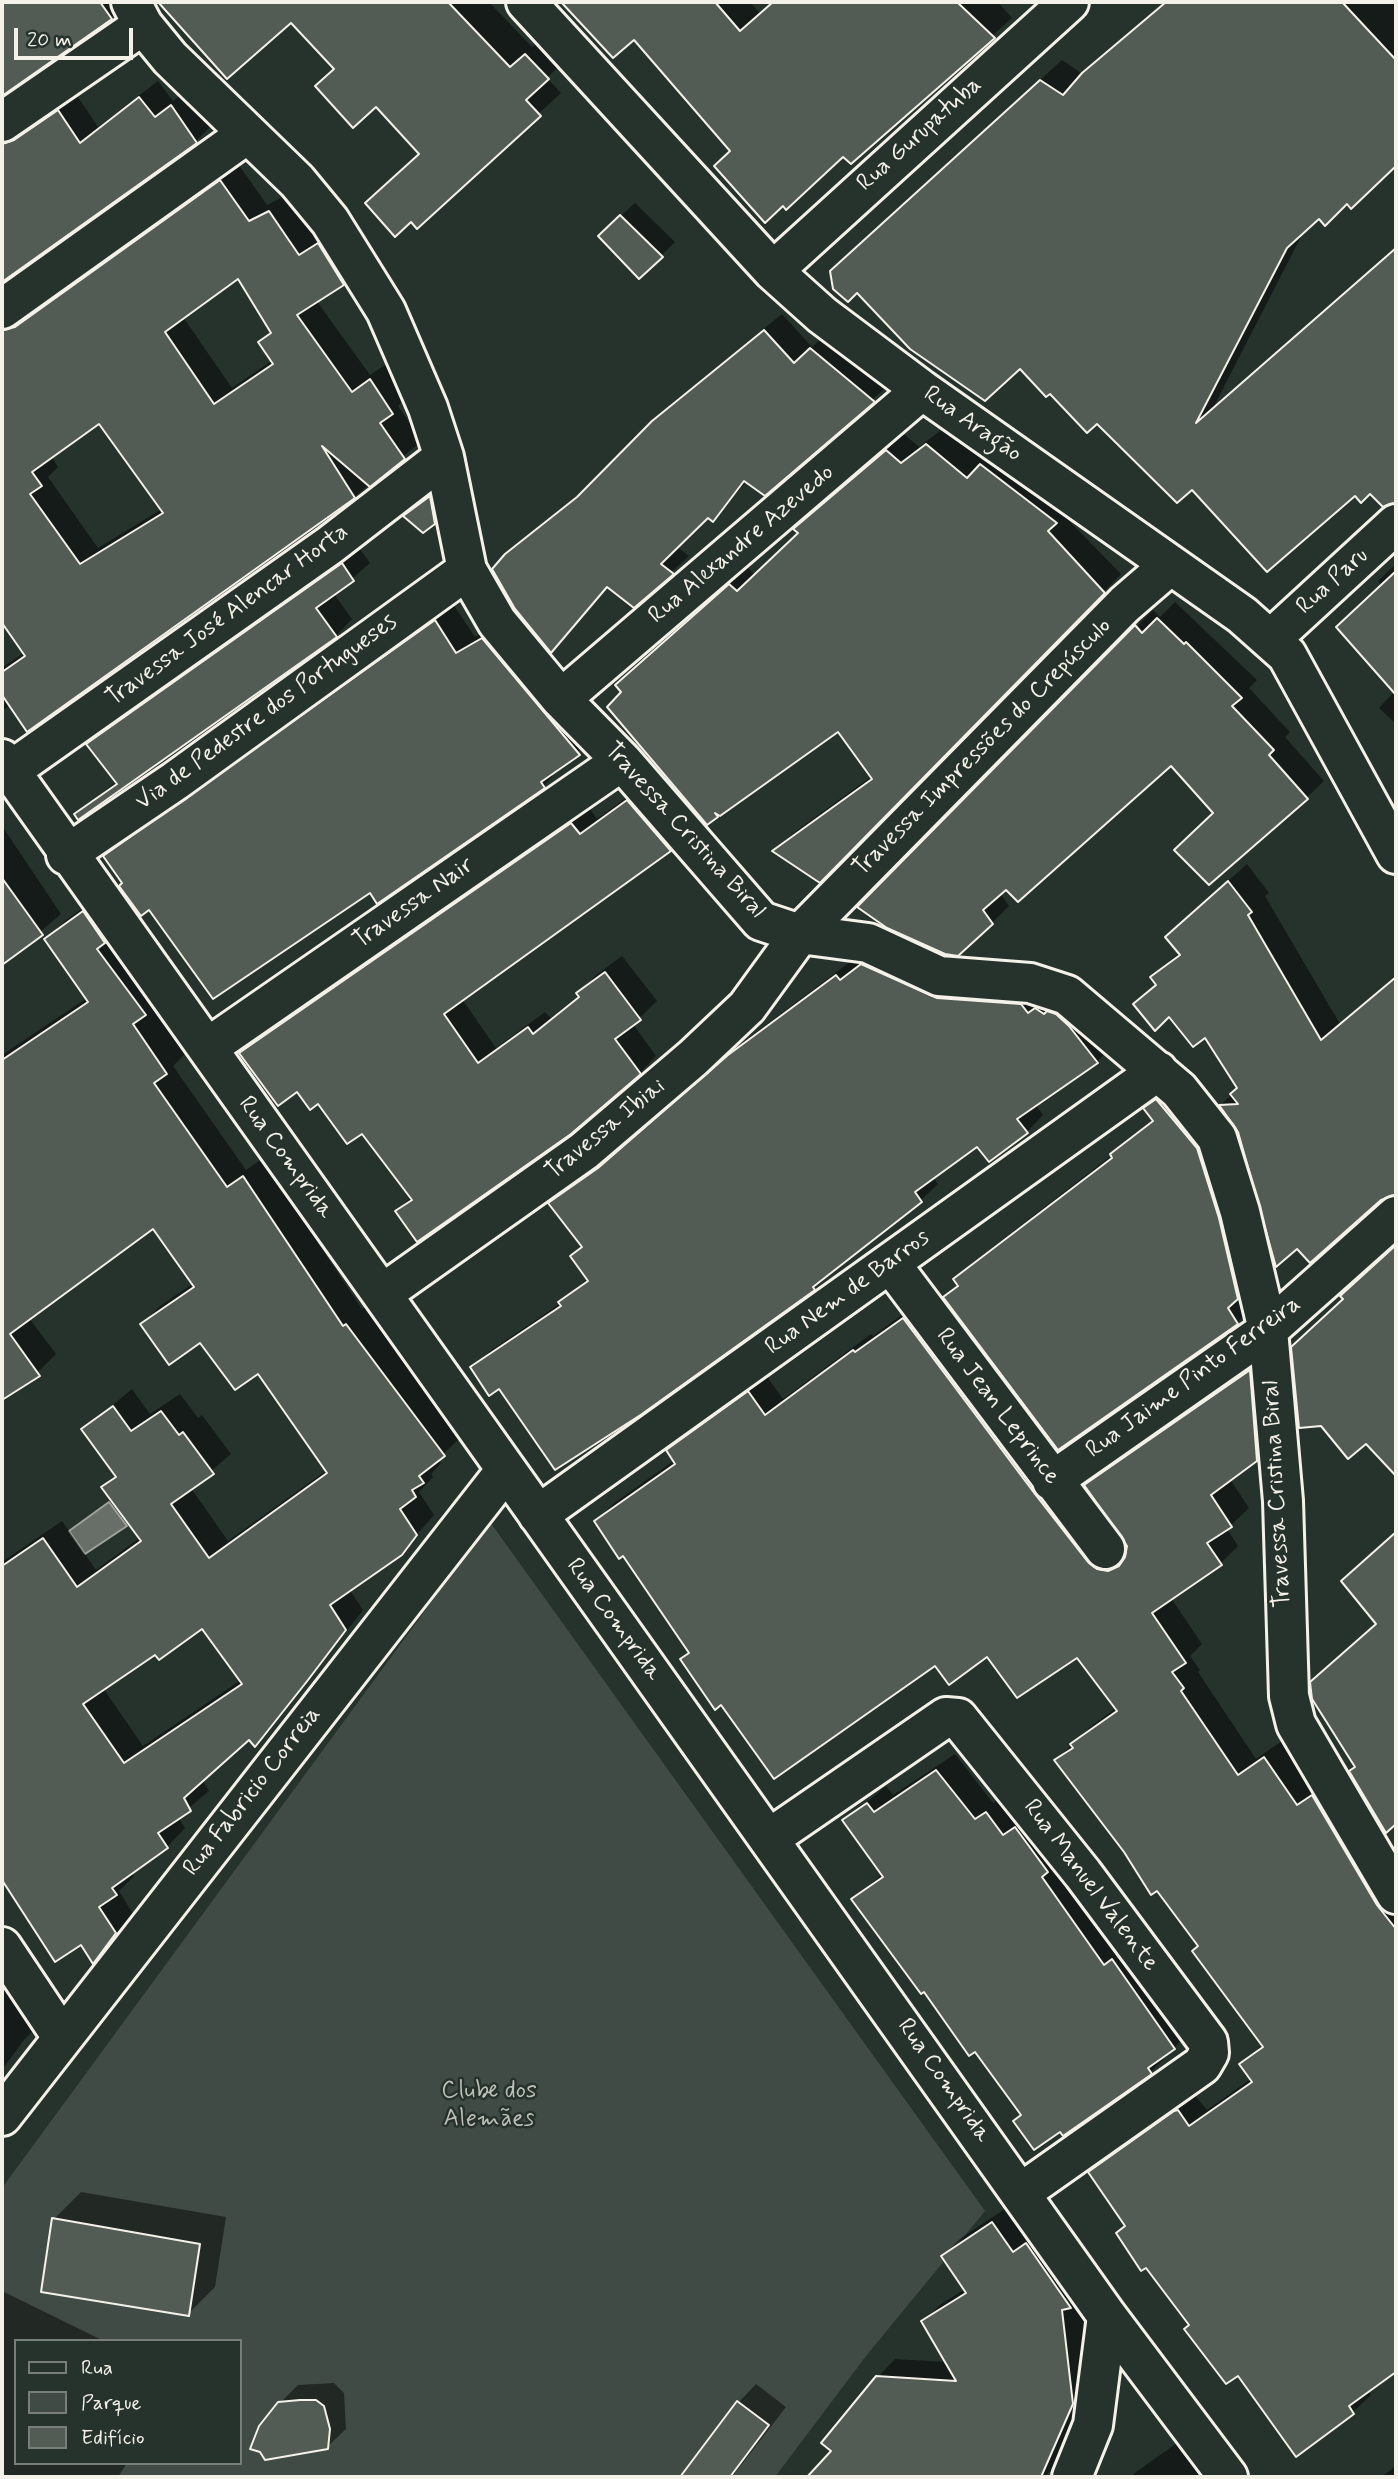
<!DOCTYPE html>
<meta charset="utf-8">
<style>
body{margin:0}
#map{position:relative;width:1398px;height:2479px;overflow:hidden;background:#26332d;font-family:Mynerve,sans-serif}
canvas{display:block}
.frame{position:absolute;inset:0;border:4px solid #f4f1e8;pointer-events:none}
.legend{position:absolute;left:14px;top:2339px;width:228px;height:126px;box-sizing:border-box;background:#26332d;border:2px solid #787f78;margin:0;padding:9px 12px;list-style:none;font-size:21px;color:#f4f1e8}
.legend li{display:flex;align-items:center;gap:14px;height:35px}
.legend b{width:35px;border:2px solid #787f78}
.scale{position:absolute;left:14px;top:28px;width:119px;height:32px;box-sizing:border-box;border:4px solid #f4f1e8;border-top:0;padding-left:9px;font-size:21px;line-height:24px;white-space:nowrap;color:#f4f1e8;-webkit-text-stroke:5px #26332d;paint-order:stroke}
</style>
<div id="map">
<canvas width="1398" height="2479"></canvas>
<div class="frame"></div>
<ul class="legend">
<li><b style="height:9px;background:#26332d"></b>Rua</li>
<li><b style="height:19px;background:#414b45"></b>Parque</li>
<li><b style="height:19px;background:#525c55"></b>Edifício</li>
</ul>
<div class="scale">20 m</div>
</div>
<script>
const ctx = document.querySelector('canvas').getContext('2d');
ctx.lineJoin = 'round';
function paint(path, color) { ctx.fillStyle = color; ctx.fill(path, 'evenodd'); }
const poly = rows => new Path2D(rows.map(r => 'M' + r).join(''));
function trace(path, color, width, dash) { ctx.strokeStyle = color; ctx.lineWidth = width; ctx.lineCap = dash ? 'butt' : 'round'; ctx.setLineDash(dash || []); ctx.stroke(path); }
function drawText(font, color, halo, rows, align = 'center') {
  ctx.font = font + ' Mynerve,sans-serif'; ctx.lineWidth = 5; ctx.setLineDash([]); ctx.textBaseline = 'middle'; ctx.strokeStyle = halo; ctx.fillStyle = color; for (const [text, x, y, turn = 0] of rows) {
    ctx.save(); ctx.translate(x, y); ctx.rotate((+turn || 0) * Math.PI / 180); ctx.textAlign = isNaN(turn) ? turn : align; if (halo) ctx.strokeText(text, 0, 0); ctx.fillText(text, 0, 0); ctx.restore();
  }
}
const green = poly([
 [490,1522,985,2211,866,2356,775,2477,2,2477,2,2188],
 [16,2341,240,2341,240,2463,16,2463]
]);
const water = poly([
 [109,1502,127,1526,85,1554,69,1531,109,1502]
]);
const shadow = poly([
 [2,2,128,2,111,18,2,94],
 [162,2,489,2,532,47,548,34,569,56,547,78,561,93,417,227,421,153,291,20,227,76],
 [564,2,750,2,760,13,773,2,998,2,1012,18,851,162,843,154,732,151,634,37,613,56],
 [1164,2,1396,2,1396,164,1352,206,1347,202,1319,217,1305,229,1213,408,1396,248,1396,481,1376,498,1370,492,1355,494,1192,487,1050,391,1020,366,853,250,1062,60,1084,75],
 [158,81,173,101,189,89,213,124,196,141,2,280,2,117,76,94,98,127],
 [238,164,267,205,287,195,317,239,336,227,360,266,343,284,316,300,370,375,388,363,409,395,398,406,422,441,354,497,3,710,2,668,25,652,2,620,2,304,24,314,34,310],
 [238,277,272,331,261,342,273,360,232,388,183,317],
 [99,422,162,509,98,548,48,477,58,467,51,456],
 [635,203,675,242,661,256,614,222],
 [782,314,812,347,828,332,890,384,765,493,747,481,713,520,707,515,676,546,689,556,634,606,608,586,551,650,506,555,596,480,671,404],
 [944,428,985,462,998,448,1121,574,820,881,775,851,792,834,872,776,838,730,717,816,624,692,635,668,748,568,755,575,800,533,796,529,813,512,904,434,919,447],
 [438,489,443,514,434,523,406,516],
 [359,548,370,563,334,594,352,619,336,636,77,814,117,781,89,744,105,727],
 [1396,564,1396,724,1379,708,1395,691,1382,586,1378,581],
 [1175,602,1257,680,1249,688,1290,732,1285,737,1324,781,1307,797,1209,882,1215,812,1171,763,1000,893,1009,906,992,923,860,907,1153,610,1160,617],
 [453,604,475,637,500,622,596,737,560,767,544,786,370,891,150,908,124,883,106,856,123,839],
 [645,784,687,833,670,849,462,999,496,1048,545,1012,551,1018,579,995,595,976,622,956,657,1001,633,1024,656,1056,640,1073,397,1211,412,1196,363,1131,241,1053,258,1036,589,807,597,819],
 [2,826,61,914,2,964],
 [1247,864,1269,893,1265,896,1340,1024,1396,976,1396,1193,1390,1193,1310,1261,1240,1131,1221,1105,1239,1087,1206,1035,1169,1015,1136,1004,1157,984,1152,977,1180,952,1186,919],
 [102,894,163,996,152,1006,185,1054,173,1066,246,1170,262,1159,362,1309,366,1307,462,1436,438,1459,441,1463,431,1474,433,1477,419,1492,434,1515,400,1554,349,1589,363,1610,273,1726,255,1744,249,1738,202,1779,209,1791,178,1817,185,1828,167,1847,131,1872,134,1876,119,1891,133,1914,93,1961,82,1943,2,1880,2,1842,13,1834,2,1819,2,1780,9,1774,2,1763,2,1562,62,1521,96,1570,141,1537,104,1488,117,1474,84,1429,132,1389,150,1414,180,1394,198,1418,202,1415,231,1454,191,1488,228,1541,327,1470,259,1371,201,1341,142,1324,160,1306,194,1283,154,1226,29,1318,56,1354,37,1373,2,1398,2,1055,87,998,46,939,65,921],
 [203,1627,241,1680,143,1746,103,1688,156,1652],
 [879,948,1038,988,1113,1045,1097,1062,1035,1104,1043,1115,1027,1132,978,1144,933,1177,938,1184,921,1200,814,1288,641,1412,499,1387,473,1368,490,1351,561,1303,588,1278,573,1256,583,1245,551,1203,567,1187,617,1151,747,1039,854,959,857,964],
 [1162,1092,1213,1132,1253,1306,1237,1323,945,1297,959,1284,955,1279,972,1263,1112,1155,1153,1119,1146,1109],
 [1396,1245,1396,1447,1383,1459,1342,1296],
 [921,1301,1115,1552,1127,1554,1128,1545,1087,1485,1104,1468,1267,1354,1274,1441,1230,1479,1249,1508,1227,1529,1238,1546,1221,1563,1171,1598,1202,1644,1190,1656,1200,1670,1198,1672,1256,1759,1282,1741,1316,1789,1396,1886,1396,2369,1368,2390,1371,2395,1353,2412,1296,2454,1239,2373,1191,2324,1118,2233,1126,2225,1090,2172,1108,2155,1194,2094,1207,2110,1251,2079,1241,2065,1263,2044,1200,1945,1056,1760,1090,1727,1116,1708,1078,1656,988,1654,721,1702,682,1660,690,1652,623,1554,596,1521,613,1504,675,1460,668,1450,686,1433,766,1375,783,1399,871,1334,873,1336],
 [1396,1532,1396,1822,1386,1830,1357,1766,1377,1623,1361,1563],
 [955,1754,993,1803,1004,1795,1191,2030,1151,2072,1063,2134,1060,2129,1023,2114,975,2049,854,1899,882,1874,844,1821,886,1786,893,1795],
 [2,1957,43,2021,23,2041,2,2070],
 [81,2192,226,2217,215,2287,188,2314,54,2219],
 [1011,2205,1080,2296,1090,2384,1054,2467,1044,2477,813,2477,833,2450,877,2378,895,2359,947,2362,923,2322,941,2304,965,2289,943,2256,961,2238],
 [2,2291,104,2341,16,2341,16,2463,127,2463,118,2477,2,2477],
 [334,2383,344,2393,346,2429,327,2447,262,2451,279,2404,298,2385],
 [756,2384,786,2407,732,2477,682,2477,739,2402],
 [1194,2431,1226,2477,1131,2477,1136,2472],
 [1396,2466,1396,2477,1381,2477]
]);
const building = poly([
 [2,2,100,2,112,19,2,96,2,2],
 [158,2,448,2,510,67,525,54,549,79,526,100,541,116,417,229,411,222,395,237,365,203,419,154,376,107,353,128,315,86,334,69,291,23,227,79,158,2],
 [561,2,715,2,740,31,773,2,957,2,995,38,851,164,843,157,786,210,783,206,765,223,714,166,730,151,634,40,613,58,561,2],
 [1166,2,1342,2,1396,60,1396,166,1351,209,1347,204,1325,226,1319,219,1287,248,1196,423,1396,248,1396,503,1383,507,1370,494,1361,503,1355,496,1267,572,1192,490,1177,503,1097,424,1087,433,1050,394,1046,397,1020,369,985,401,910,349,857,293,848,302,833,289,830,271,1040,80,1063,95,1082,73,1166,2],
 [139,97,155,117,171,105,197,143,2,282,2,144,14,140,58,110,80,143,139,97],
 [220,180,249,221,269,211,299,255,318,243,344,285,297,315,352,392,370,379,393,414,380,423,405,459,370,487,322,446,355,498,27,732,2,695,2,672,25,656,2,623,2,330,15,327,220,180],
 [238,279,271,333,258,342,273,364,214,404,165,332,238,279],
 [99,424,163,513,80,564,30,494,42,486,32,472,99,424],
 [620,215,663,257,639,279,598,236,620,215],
 [764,330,794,363,810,348,875,402,765,496,744,481,713,522,708,518,661,564,674,574,634,608,607,587,551,653,515,609,492,569,505,554,577,497,652,421,764,330],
 [926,444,967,478,980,464,1057,523,1048,531,1105,593,820,883,772,851,872,779,838,732,720,816,715,813,718,817,707,825,607,707,621,692,615,685,729,584,737,591,798,533,793,529,886,450,901,463,926,444],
 [430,496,435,524,423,533,403,516,430,496],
 [342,563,354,581,316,608,337,637,78,820,74,814,117,784,86,744,342,563],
 [1396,571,1396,695,1336,627,1396,571],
 [1157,618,1184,644,1186,642,1242,698,1232,706,1274,750,1269,755,1308,799,1209,885,1174,850,1213,813,1171,766,1018,902,1006,890,983,910,993,924,958,956,945,954,887,928,857,907,1135,625,1142,633,1157,618],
 [435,620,456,653,482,638,580,755,541,782,545,788,377,904,370,893,213,999,149,910,141,916,119,886,122,883,103,856,435,620],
 [627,800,671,851,444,1014,478,1063,528,1027,533,1034,579,997,576,993,605,972,641,1020,615,1039,641,1074,571,1134,417,1242,395,1211,412,1200,362,1134,347,1144,318,1104,310,1110,297,1092,278,1106,239,1053,571,823,580,834,627,800],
 [2,878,43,935,2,965,2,878],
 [1228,881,1252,912,1248,915,1321,1040,1396,977,1396,1195,1381,1200,1310,1263,1297,1249,1276,1267,1238,1132,1219,1105,1238,1104,1230,1094,1237,1088,1205,1038,1193,1047,1169,1017,1155,1031,1133,1004,1156,985,1150,977,1180,955,1165,937,1228,881],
 [83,911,105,943,97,949,146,1015,133,1024,167,1074,154,1083,227,1187,243,1176,343,1326,346,1324,445,1456,419,1476,424,1483,412,1490,416,1497,400,1509,417,1535,402,1555,330,1605,346,1630,308,1680,255,1747,249,1740,184,1798,191,1811,158,1833,168,1848,112,1888,117,1895,99,1907,116,1933,93,1964,81,1945,55,1962,2,1880,2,1566,43,1538,77,1587,141,1541,101,1487,116,1477,81,1429,113,1406,131,1431,161,1411,179,1435,183,1432,214,1474,171,1504,209,1558,327,1473,258,1374,235,1390,200,1343,169,1365,140,1324,194,1287,153,1229,10,1334,40,1376,2,1400,2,1060,88,1002,44,939,83,911],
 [202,1629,242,1684,124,1763,83,1704,155,1655,159,1660,202,1629],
 [861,964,937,998,1021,1004,1028,1013,1035,1008,1044,1014,1047,1011,1056,1014,1069,1026,1098,1063,1017,1119,1028,1133,989,1162,977,1147,915,1192,922,1202,813,1287,815,1290,642,1414,555,1470,499,1389,489,1396,470,1367,561,1306,558,1302,588,1281,570,1256,582,1247,548,1203,598,1168,728,1055,836,975,840,980,861,964],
 [1156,1099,1197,1148,1219,1218,1238,1299,1228,1308,1238,1324,1058,1450,943,1297,958,1286,953,1279,1112,1158,1110,1154,1153,1121,1143,1108,1156,1099],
 [1396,1245,1396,1476,1366,1444,1348,1459,1321,1426,1299,1428,1291,1347,1343,1299,1340,1296,1396,1245],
 [903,1318,1035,1494,1088,1562,1097,1569,1108,1571,1119,1566,1125,1557,1127,1546,1084,1485,1250,1370,1257,1461,1211,1495,1232,1527,1207,1543,1222,1565,1152,1613,1186,1663,1172,1672,1184,1688,1181,1691,1238,1775,1264,1757,1297,1805,1312,1795,1377,1905,1396,1929,1396,2372,1349,2406,1354,2414,1296,2457,1238,2376,1226,2384,1184,2329,1189,2325,1146,2268,1141,2271,1116,2233,1125,2226,1088,2172,1174,2111,1178,2110,1189,2126,1252,2082,1239,2064,1263,2047,1192,1951,1198,1946,1157,1891,1151,1895,1124,1852,1054,1760,1073,1748,1070,1744,1117,1711,1077,1658,1017,1698,987,1657,949,1685,935,1666,774,1779,721,1705,715,1710,680,1659,689,1653,623,1556,619,1559,594,1521,675,1464,666,1450,748,1391,765,1415,853,1350,855,1352,903,1318],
 [1396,1532,1396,1824,1386,1833,1349,1771,1355,1767,1312,1699,1310,1682,1376,1624,1341,1581,1396,1532],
 [936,1770,975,1819,986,1812,1003,1835,1015,1827,1048,1872,1042,1877,1104,1965,1112,1959,1175,2049,1148,2068,1152,2074,1063,2136,1060,2132,1034,2150,1013,2121,1021,2115,975,2052,969,2056,924,1992,921,1994,851,1899,883,1877,842,1820,867,1803,874,1812,936,1770],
 [52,2218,200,2244,189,2316,41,2292,52,2218],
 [992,2222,1013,2252,1026,2243,1071,2308,1062,2310,1073,2404,1041,2477,807,2477,831,2451,821,2443,876,2376,956,2381,921,2321,966,2293,941,2256,992,2222],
 [300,2400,316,2400,324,2406,330,2429,328,2449,265,2460,260,2452,250,2449,259,2426,278,2402,300,2400],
 [737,2401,769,2425,730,2477,680,2477,737,2401]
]);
const minor = poly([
 [131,2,143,25,170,58,297,181,330,221,386,311,428,408,444,457,467,570,497,622,561,699,622,761,761,921,800,934,868,943,939,976,1030,983,1067,995,1179,1090,1217,1138,1240,1212,1268,1330,1283,1501,1289,1696,1296,1724,1396,1894],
 [526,2,773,271,822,315,922,390,1242,615,1287,655,1396,854],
 [2,122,143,25],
 [773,271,1069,2],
 [2,309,247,134],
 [1270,640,1396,524],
 [561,699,922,390],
 [2,759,1107,2316,1228,2477],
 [10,771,330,545,444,457],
 [66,855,175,781,467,570],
 [207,1048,622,761],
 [890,1263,1105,1549],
 [382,1294,584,1151,693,1058,747,1007,800,934,1125,604,1169,566],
 [1052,1481,1268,1330,1396,1216],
 [538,1515,1158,1071],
 [770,1838,946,1717,958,1718,1083,1874,1208,2042,1209,2053,1202,2065,1022,2192],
 [2,1947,62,2037],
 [2,2116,506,1470],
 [1072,2477,1093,2425,1107,2316]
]);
const streetNames = [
 ["Rua Gurupatuba",920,135,-42],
 ["Rua Aragão",972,425,35],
 ["Rua Alexandre Azevedo",742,545,-40],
 ["Rua Paru",1333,582,-42],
 ["Travessa José Alencar Horta",228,616,-36],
 ["Via de Pedestre dos Portugueses",267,713,-36],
 ["Travessa Impressões do Crepúsculo",983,748,-45],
 ["Travessa Cristina Biral",684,831,48],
 ["Travessa Nair",414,904,-35],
 ["Travessa Ibiai",606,1130,-39],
 ["Rua Comprida",285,1158,54],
 ["Rua Nem de Barros",848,1293,-36],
 ["Rua Jaime Pinto Ferreira",1194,1378,-36],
 ["Rua Jean Leprince",997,1407,53],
 ["Travessa Cristina Biral",1278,1494,-93],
 ["Rua Comprida",613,1620,54],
 ["Rua Fabricio Correia",253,1792,-52],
 ["Rua Manuel Valente",1090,1886,53],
 ["Rua Comprida",943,2081,55]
];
const parkNames = [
 ["Clube dos",489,2092],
 ["Alemães",489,2120]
];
paint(green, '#414b45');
paint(water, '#676f68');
trace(water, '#9fa39b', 2);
paint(shadow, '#0007');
paint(building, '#525c55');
trace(building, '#f4f1e8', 2);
trace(minor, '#f4f1e8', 44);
trace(minor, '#26332d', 38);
drawText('24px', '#f4f1e8', '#26332d', streetNames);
drawText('24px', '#bebfb7', '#26332d', parkNames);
</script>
